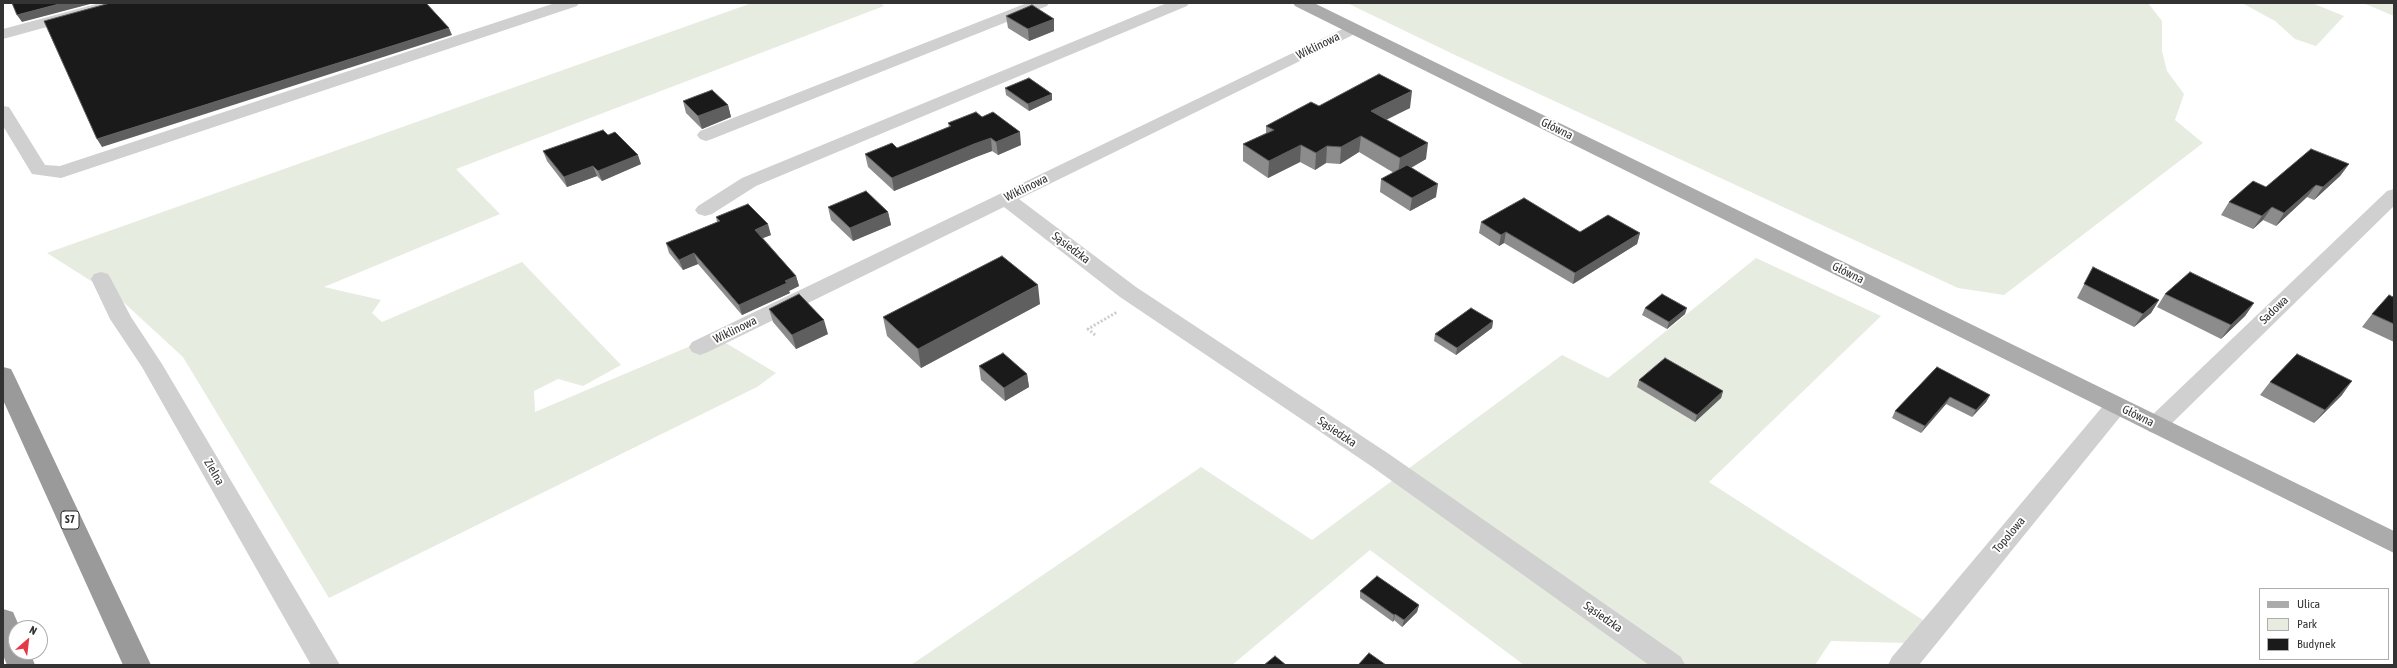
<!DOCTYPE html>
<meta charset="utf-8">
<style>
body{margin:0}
#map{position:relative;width:2397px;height:668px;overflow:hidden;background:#fff;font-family:"Asap Condensed",sans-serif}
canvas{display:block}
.frame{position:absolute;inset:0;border:4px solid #333;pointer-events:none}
.legend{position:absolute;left:2259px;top:588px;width:130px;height:72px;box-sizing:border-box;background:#fff;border:1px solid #adadad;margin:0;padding:5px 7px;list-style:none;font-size:12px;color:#333}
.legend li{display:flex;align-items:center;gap:8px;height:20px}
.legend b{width:20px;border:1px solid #adadad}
.north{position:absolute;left:8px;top:620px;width:40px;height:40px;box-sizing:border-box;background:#fff;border:1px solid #adadad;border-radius:50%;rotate:28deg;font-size:11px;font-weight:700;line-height:16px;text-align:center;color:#333}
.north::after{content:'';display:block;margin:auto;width:14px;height:18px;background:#e63946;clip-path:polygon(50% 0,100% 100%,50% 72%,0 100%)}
</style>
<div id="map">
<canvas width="2397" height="668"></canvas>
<div class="frame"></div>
<ul class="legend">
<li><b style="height:5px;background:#ababab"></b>Ulica</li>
<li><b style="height:11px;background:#e6ecdf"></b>Park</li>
<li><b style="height:11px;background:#1a1a1a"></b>Budynek</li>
</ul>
<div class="north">N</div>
</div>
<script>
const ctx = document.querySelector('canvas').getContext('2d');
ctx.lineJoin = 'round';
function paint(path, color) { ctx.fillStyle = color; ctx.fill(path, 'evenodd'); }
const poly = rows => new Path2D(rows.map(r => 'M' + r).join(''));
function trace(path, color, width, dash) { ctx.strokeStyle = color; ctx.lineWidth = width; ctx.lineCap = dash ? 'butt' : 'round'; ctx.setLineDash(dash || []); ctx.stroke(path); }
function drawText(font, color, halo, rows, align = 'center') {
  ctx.font = font + ' "Asap Condensed",sans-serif'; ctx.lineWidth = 4; ctx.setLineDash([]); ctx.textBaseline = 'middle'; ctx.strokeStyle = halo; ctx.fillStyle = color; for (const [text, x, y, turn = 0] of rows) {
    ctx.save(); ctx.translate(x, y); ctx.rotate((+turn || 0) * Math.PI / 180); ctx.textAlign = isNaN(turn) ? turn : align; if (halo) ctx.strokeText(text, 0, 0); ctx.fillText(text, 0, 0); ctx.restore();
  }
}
const green = poly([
 [752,3,880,3,884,6,456,169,500,214,324,287,381,300,372,313,382,322,522,262,621,365,583,386,558,379,534,391,535,412,714,336,776,373,757,387,329,598,183,357,121,300,47,253],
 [1347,3,2148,3,2162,21,2162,51,2167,71,2184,94,2175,120,2203,143,2004,295,1958,288,1455,55],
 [2242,3,2312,3,2344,16,2316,46,2295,39,2275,21],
 [2363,3,2394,3,2394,16],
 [1756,258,1881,316,1709,482,1926,622,1908,643,1831,641,1815,665,1524,665,1370,550,1232,665,911,665,1201,467,1312,540,1562,355,1608,378]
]);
const path = poly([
 [1095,335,1088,329,1117,312]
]);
const minor = poly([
 [100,3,126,3,124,6,3,39,3,29,100,3],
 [555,3,579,3,577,6,61,178,32,174,3,126,3,106,9,107,45,165,60,166,555,3],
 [1027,3,1049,3,1047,6,712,139,706,141,700,139,697,135,700,131,1027,3],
 [1167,3,1189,3,1187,6,756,186,712,214,705,216,698,214,695,210,698,206,742,178,1167,3],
 [1353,24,1359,26,1361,29,1359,32,1019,199,1136,287,1389,454,1681,657,1685,665,1649,665,1371,466,1120,297,1004,207,708,352,700,355,692,352,689,347,692,342,1353,24],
 [2394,189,2394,206,2164,431,2156,434,2148,431,2144,425,2148,419,2387,191,2394,189],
 [101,272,108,274,111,279,131,317,162,364,340,665,311,665,142,367,110,319,91,279,94,274,101,272],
 [2116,398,2124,400,2128,406,2124,412,1919,665,1888,665,1892,657,2108,400,2116,398]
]);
const major = poly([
 [1293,3,1314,3,2394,531,2394,553,1295,6,1293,3]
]);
const highway = poly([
 [3,367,11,369,14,375,151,665,123,665,3,400,3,367],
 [3,609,13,612,20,628,16,628,16,652,30,652,35,665,7,665,3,655,3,609]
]);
const wall = poly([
 [1006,16,1054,19,1054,31,1029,41,1008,28],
 [1005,88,1052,100,1029,111,1006,95],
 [683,101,728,105,731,117,702,129,686,113],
 [1319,106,1410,108,1386,119,1426,159,1411,168,1436,197,1410,211,1380,192,1381,179,1394,173,1359,152,1340,164,1326,163,1315,170,1300,162,1268,178,1243,161,1243,144,1266,133,1266,126],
 [982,117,1021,145,998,155,992,151,976,157,894,191,868,167,865,154,897,148,949,127,948,123],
 [608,135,641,164,602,181,597,176,567,187,547,161,543,151],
 [2349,164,2340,176,2314,200,2307,197,2276,226,2263,220,2253,229,2221,215,2229,202,2266,187],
 [828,207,888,212,891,225,853,241,831,220],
 [716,217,771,235,763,238,796,276,799,286,789,291,790,293,742,315,698,264,683,270,669,253,666,243,717,222],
 [1481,222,1580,232,1640,233,1637,244,1573,284,1504,243,1499,246,1479,233],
 [2093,267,2159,300,2151,313,2134,327,2077,298],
 [2165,294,2254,303,2245,316,2221,339,2157,307],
 [2394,295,2394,342,2362,327,2372,314],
 [1040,304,921,368,887,336,883,317],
 [1645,308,1685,314,1667,329,1642,315],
 [769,309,828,334,796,349,773,322],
 [1493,321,1492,328,1456,355,1434,341,1435,334],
 [979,366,1027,374,1029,387,1005,401,981,380],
 [1937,367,1990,395,1986,402,1972,417,1946,404,1921,433,1892,418,1895,411],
 [1639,380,1723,391,1721,398,1695,422,1637,387],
 [2270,382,2342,395,2314,423,2260,395],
 [1360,591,1419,605,1417,612,1402,627,1394,620,1393,622,1360,598]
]);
const shadedWall = poly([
 [63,3,94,3,22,22,17,15],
 [1054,19,1054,31,1029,41,1028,29],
 [449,28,452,35,102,147,97,139],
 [1412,91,1410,108,1370,128,1371,111],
 [1052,94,1052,100,1029,111,1028,104],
 [728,105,731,117,702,129,698,116],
 [1020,132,1021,145,998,155,996,142],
 [1361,136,1359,152,1340,164,1341,147],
 [991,138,992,151,976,157,894,191,892,178,974,144],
 [1428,143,1426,159,1398,175,1400,158],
 [1301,145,1300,162,1268,178,1269,161],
 [1327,146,1326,163,1315,170,1316,153],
 [638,155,641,164,602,181,598,171],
 [2349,164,2340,176,2314,200,2323,187],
 [593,166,597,176,567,187,564,177],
 [1438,184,1436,197,1410,211,1412,198],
 [2316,185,2307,197,2276,226,2284,213],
 [2272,207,2263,220,2253,229,2262,216],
 [888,212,891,225,853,241,850,228],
 [768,224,771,235,758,240,755,230],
 [1506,232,1504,243,1499,246,1501,235],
 [1640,233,1637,244,1573,284,1575,273],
 [694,253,698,264,683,270,679,260],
 [796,276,799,286,789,291,790,293,742,315,739,305,785,281],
 [1038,285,1040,304,921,368,918,349],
 [2159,300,2151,313,2134,327,2143,314],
 [2254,303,2245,316,2221,339,2231,325],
 [1687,308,1685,314,1667,329,1669,322],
 [824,320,828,334,796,349,792,335],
 [1493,321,1492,328,1456,355,1457,348],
 [1027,374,1029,387,1005,401,1004,388],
 [2352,381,2342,395,2314,423,2325,410],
 [1723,391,1721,398,1695,422,1697,415],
 [1990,395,1986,402,1972,417,1976,410],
 [1950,397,1946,404,1921,433,1925,426],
 [1419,605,1417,612,1402,627,1404,620],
 [1395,614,1394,620,1393,622,1394,615]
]);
const building = poly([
 [12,3,63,3,17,15,12,3],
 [110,3,426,3,449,28,97,139,44,21,110,3],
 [1032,5,1054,19,1028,29,1006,16,1032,5],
 [1379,74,1412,91,1371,111,1428,143,1400,158,1361,136,1341,147,1327,146,1316,153,1301,145,1269,161,1243,144,1274,130,1266,126,1311,102,1319,106,1379,74],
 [1029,78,1052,94,1028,104,1005,88,1029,78],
 [712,90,728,105,698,116,683,101,712,90],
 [976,112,982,117,993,112,1020,132,996,142,991,138,974,144,892,178,865,154,892,143,897,148,951,126,948,123,976,112],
 [603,130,608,135,615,132,638,155,598,171,593,166,564,177,543,151,603,130],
 [2311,149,2349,164,2323,187,2316,185,2284,213,2272,207,2262,216,2229,202,2253,181,2266,187,2311,149],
 [1407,165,1438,184,1412,198,1381,179,1407,165],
 [866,191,888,212,850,228,828,207,866,191],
 [1524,198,1580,232,1608,215,1640,233,1575,273,1506,232,1501,235,1481,222,1524,198],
 [748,204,768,224,755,230,796,276,785,281,787,283,739,305,694,253,679,260,666,243,720,221,716,217,748,204],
 [1002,256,1038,285,918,349,883,317,1002,256],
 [2093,267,2159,300,2143,314,2084,284,2093,267],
 [2190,272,2254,303,2231,325,2165,294,2190,272],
 [799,294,824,320,792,335,769,309,799,294],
 [1662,294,1687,308,1669,322,1645,308,1662,294],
 [2389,295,2393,297,2394,295,2394,324,2372,314,2389,295],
 [1471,308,1493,321,1457,348,1435,334,1471,308],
 [1003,353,1027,374,1004,388,979,366,1003,353],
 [2297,354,2352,381,2325,410,2270,382,2297,354],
 [1665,358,1723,391,1697,415,1639,380,1665,358],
 [1937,367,1990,395,1976,410,1950,397,1925,426,1895,411,1937,367],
 [1377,576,1419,605,1404,620,1395,614,1394,615,1360,591,1377,576],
 [1369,653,1386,665,1358,665,1369,653],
 [1275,656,1286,665,1264,665,1275,656]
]);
const shields = [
 [70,520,18]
];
const shieldNames = [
 ["S7",70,520]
];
const streetNames = [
 ["Wiklinowa",1318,46,-26],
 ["Główna",1557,129,26],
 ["Wiklinowa",1026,188,-26],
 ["Sąsiedzka",1071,248,37],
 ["Główna",1848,273,26],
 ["Sadowa",2274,310,-44],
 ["Wiklinowa",735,330,-26],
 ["Główna",2138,416,26],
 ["Sąsiedzka",1337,432,34],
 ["Zielna",214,472,60],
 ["Topolowa",2009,535,-50],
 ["Sąsiedzka",1603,617,35]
];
paint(green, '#e6ecdf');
trace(path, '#cdcdcd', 3, [2, 2]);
paint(minor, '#d0d0d0');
paint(major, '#ababab');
paint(highway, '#9a9a9a');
paint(wall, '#8c8c8c');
paint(shadedWall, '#5f5f5f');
paint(building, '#1a1a1a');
trace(building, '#5f5f5f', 1);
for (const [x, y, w] of shields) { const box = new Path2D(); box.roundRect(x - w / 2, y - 9, w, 18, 3); ctx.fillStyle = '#fff'; ctx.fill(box); trace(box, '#333', 1); }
drawText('bold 11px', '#333', null, shieldNames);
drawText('12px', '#333', '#fff', streetNames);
</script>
